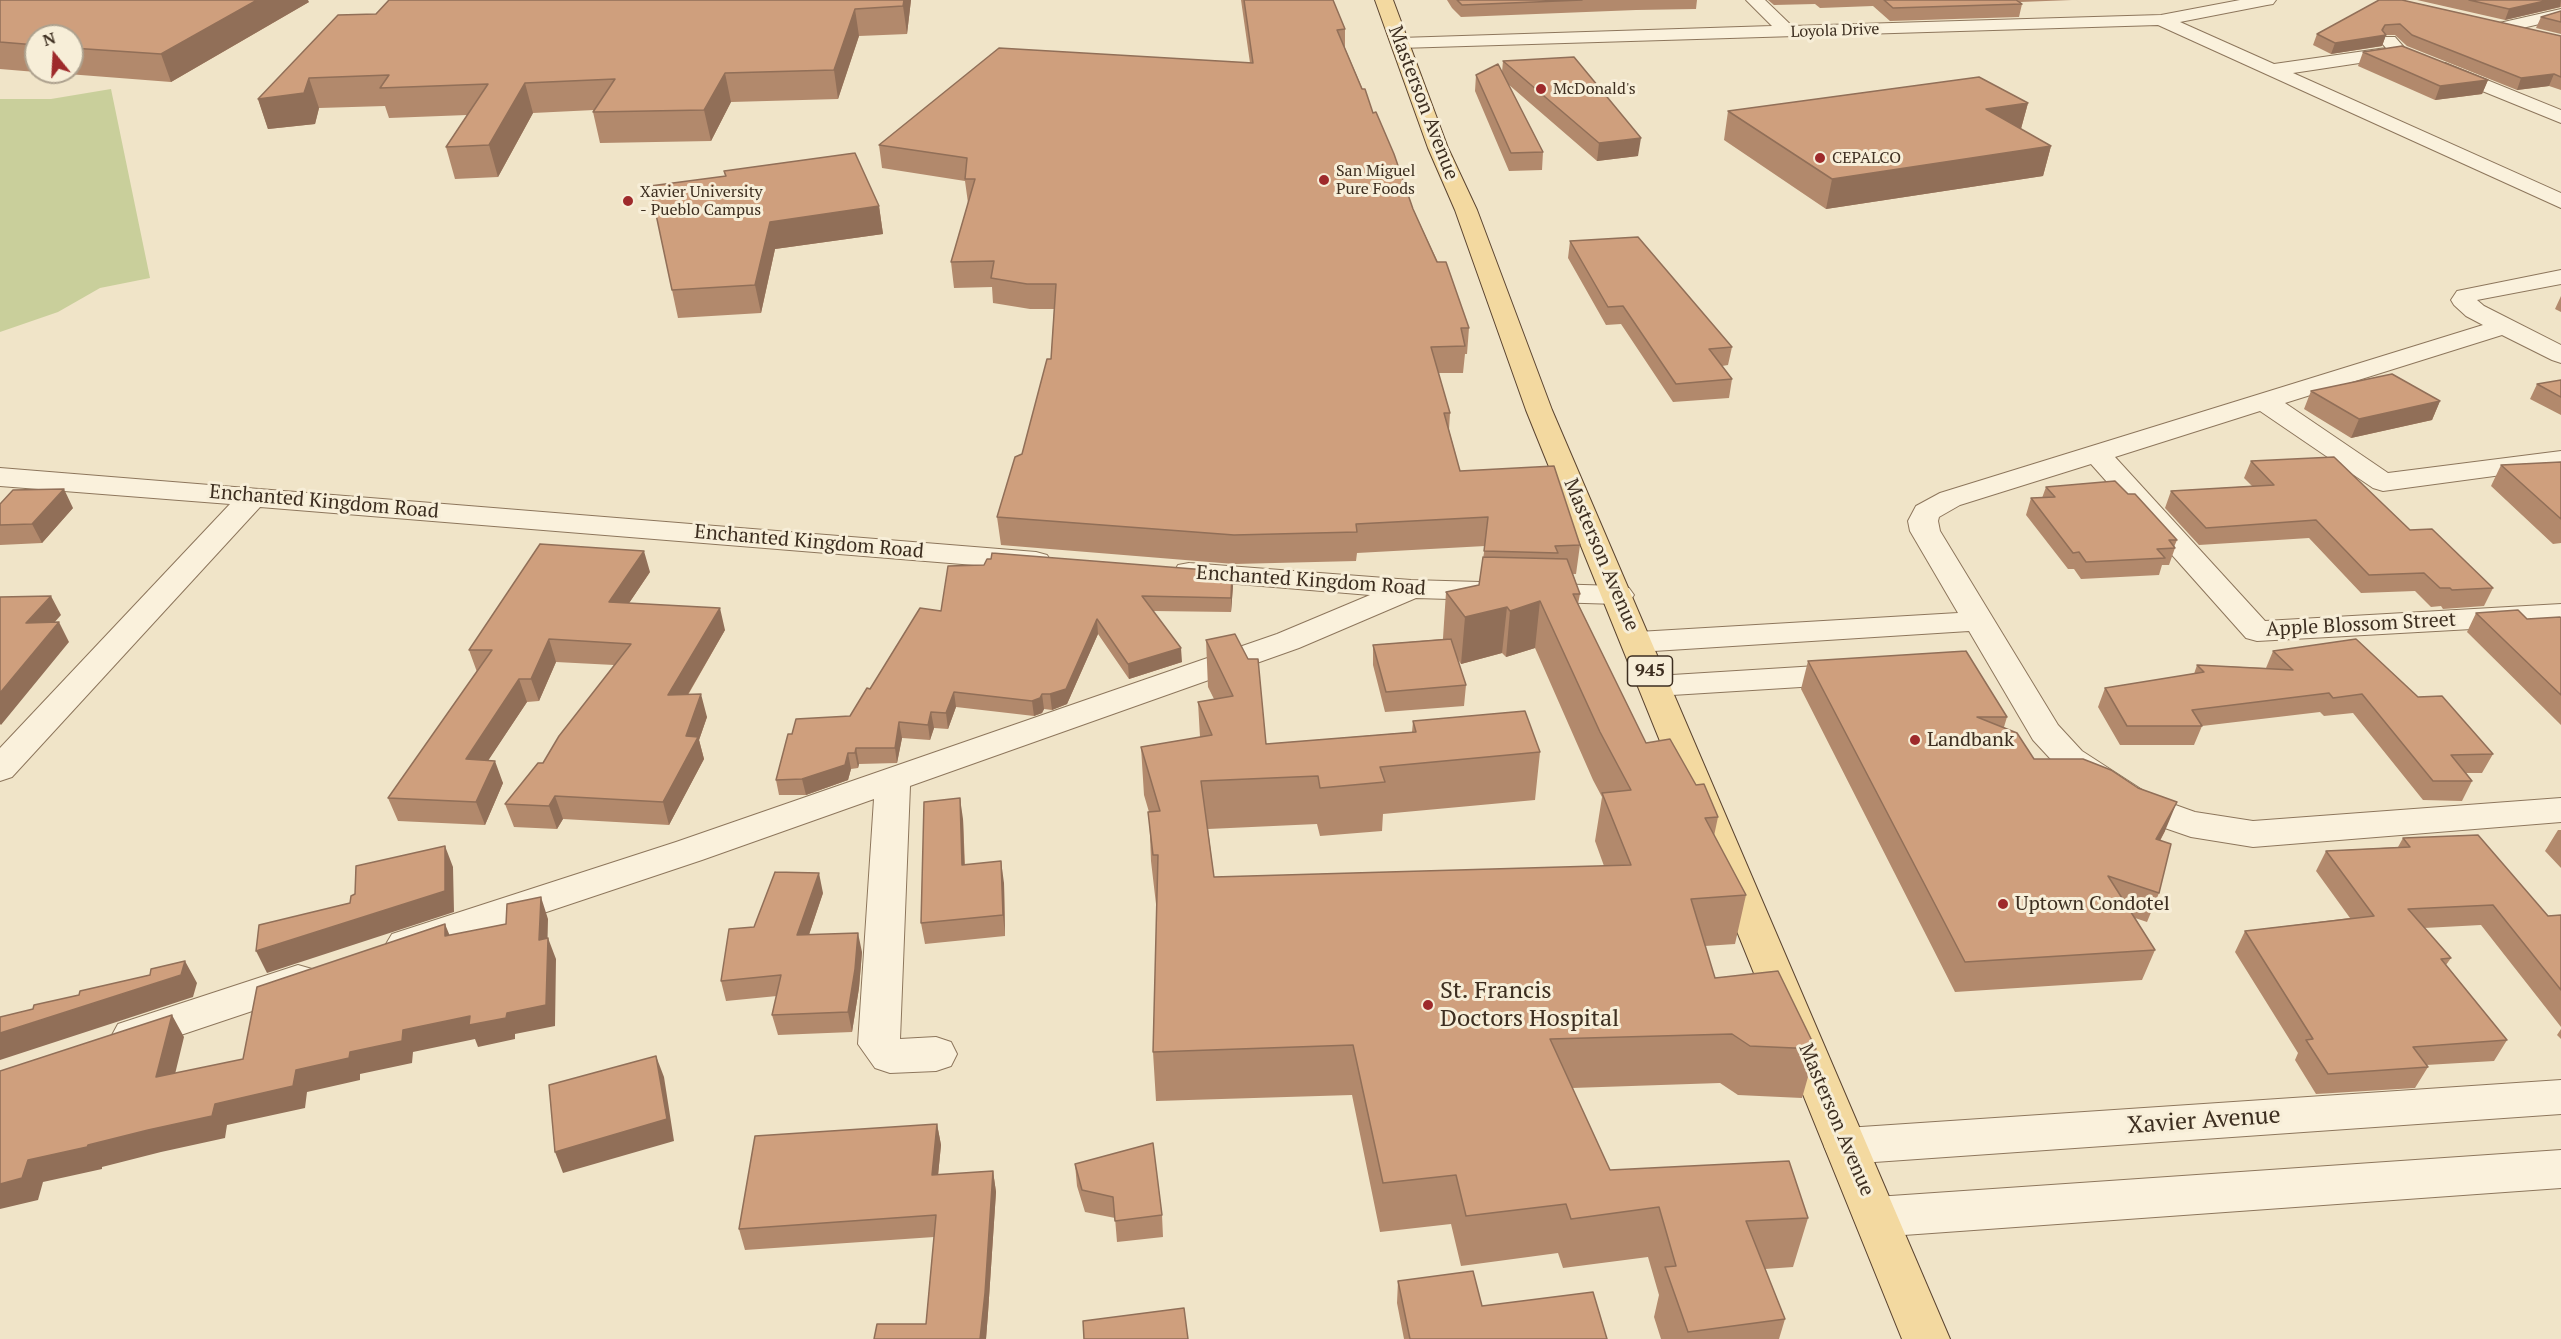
<!DOCTYPE html>
<style>
body{margin:0}
#map{position:relative;width:2561px;height:1339px;overflow:hidden;background:#f0e4c8;font-family:"PT Serif",serif}
canvas{display:block}
.north{position:absolute;left:24px;top:24px;width:60px;height:60px;box-sizing:border-box;background:#f7eed8;border:2px solid #ada18e;border-radius:50%;rotate:342deg;font-size:16px;font-weight:700;line-height:24px;text-align:center;color:#3d2e20}
.north::after{content:'';display:block;margin:auto;width:21px;height:27px;background:#9e2a2b;clip-path:polygon(50% 0,100% 100%,50% 72%,0 100%)}
</style>
<div id="map">
<canvas width="2561" height="1339"></canvas>
<div class="north">N</div>
</div>
<script>
const ctx = document.querySelector('canvas').getContext('2d');
ctx.lineJoin = 'round';
function paint(path, color) { ctx.fillStyle = color; ctx.fill(path, 'evenodd'); }
const poly = rows => new Path2D(rows.map(r => 'M' + r).join(''));
function trace(path, color, width, dash) { ctx.strokeStyle = color; ctx.lineWidth = width; ctx.lineCap = dash ? 'butt' : 'round'; ctx.setLineDash(dash || []); ctx.stroke(path); }
function drawText(font, color, halo, rows, align = 'center') {
  ctx.font = font + ' "PT Serif",serif'; ctx.lineWidth = 6; ctx.setLineDash([]); ctx.textBaseline = 'middle'; ctx.strokeStyle = halo; ctx.fillStyle = color; for (const [text, x, y, turn = 0] of rows) {
    ctx.save(); ctx.translate(x, y); ctx.rotate((+turn || 0) * Math.PI / 180); ctx.textAlign = isNaN(turn) ? turn : align; if (halo) ctx.strokeText(text, 0, 0); ctx.fillText(text, 0, 0); ctx.restore();
  }
}
const green = poly([
 [111,89,150,278,100,288,58,312,0,332,0,99,51,99]
]);
const minor = poly([
 [1746,0,1765,0,1792,26,2161,15,2240,0,2276,0,2273,4,2267,5,2180,22,2274,64,2386,48,2380,41,2383,37,2395,37,2408,52,2406,56,2293,73,2561,193,2561,208,2158,25,1400,48,1394,47,1391,43,1394,39,1400,38,1772,26,1746,0],
 [2561,9,2561,19,2501,33,2495,32,2492,28,2495,24,2561,9],
 [2445,63,2561,110,2561,123,2438,73,2436,69,2438,65,2445,63],
 [2561,270,2561,284,2477,300,2484,306,2561,345,2561,363,2552,360,2502,335,2285,403,2388,473,2561,451,2561,467,2383,491,2373,488,2260,411,2115,457,2265,621,2561,604,2561,624,2257,641,2246,638,2091,464,1960,505,1939,517,1938,521,1940,531,2058,725,2082,751,2153,797,2195,812,2253,821,2561,798,2561,822,2253,847,2191,837,2127,815,2058,767,2033,740,1969,631,1638,652,1627,649,1622,642,1627,635,1638,632,1958,613,1910,531,1908,521,1916,506,1940,493,2483,325,2466,316,2454,305,2451,300,2457,291,2561,270],
 [0,468,1036,552,1047,555,1051,561,1047,567,1036,570,260,507,12,777,0,781,0,748,230,504,0,486,0,468],
 [1189,563,1411,580,1618,586,1629,588,1634,595,1629,602,1618,604,1416,598,1299,648,910,786,900,1039,936,1037,951,1042,957,1054,951,1066,936,1071,890,1073,875,1068,858,1044,874,799,702,860,406,959,392,954,386,944,392,934,676,842,1106,693,1277,634,1370,595,1178,579,1174,572,1178,565,1189,563],
 [1849,664,1861,667,1866,674,1861,681,1849,684,1656,696,1644,693,1639,686,1644,679,1656,676,1849,664],
 [298,965,312,969,318,980,312,991,133,1051,118,1046,112,1035,118,1024,298,965],
 [2561,1080,2561,1114,1846,1164,1830,1159,1824,1146,1830,1133,1846,1128,2561,1080],
 [2561,1150,2561,1188,1876,1237,1860,1231,1853,1217,1860,1203,1876,1197,2561,1150]
]);
const major = poly([
 [1375,0,1393,0,1448,148,1477,210,1552,410,1950,1339,1902,1339,1526,410,1455,210,1428,148,1375,0]
]);
const wall = poly([
 [0,0,309,2,171,82,42,72,72,72,72,36,36,36,36,72,0,69],
 [389,0,911,0,907,34,859,36,838,99,731,102,711,141,600,143,593,112,594,110,533,113,498,177,455,179,446,147,467,115,389,118,385,106,319,108,315,124,268,129,258,99,376,14],
 [1241,0,1333,0,1345,29,1345,48,1373,113,1413,209,1469,328,1467,354,1465,354,1463,373,1438,373,1450,413,1449,430,1460,471,1580,545,1576,574,1573,574,1580,594,1578,604,1646,743,1696,785,1718,817,1714,836,1746,895,1735,944,1705,946,1715,978,1816,1049,1802,1098,1738,1095,1720,1083,1572,1088,1610,1170,1808,1218,1793,1267,1765,1269,1785,1319,1779,1339,1661,1339,1654,1317,1659,1295,1648,1257,1563,1268,1558,1253,1461,1266,1451,1224,1380,1232,1352,1095,1156,1101,1153,1052,1157,904,1156,904,1151,861,1149,812,1144,795,1141,747,1200,737,1198,702,1214,699,1208,687,1206,640,1266,744,1412,732,1413,721,1540,752,1535,800,1383,814,1382,831,1320,836,1317,824,1208,829,1214,877,1604,866,1595,841,1602,797,1593,780,1535,648,1506,657,1502,653,1461,664,1457,658,1466,685,1464,706,1385,712,1373,665,1373,645,1443,639,1443,638,1446,592,1479,585,1485,546,1357,553,1356,561,1234,564,1001,545,997,517,1022,454,1051,359,1054,309,1030,309,993,303,992,287,954,288,951,262,968,203,965,181,882,168,879,145,1250,63],
 [1447,0,1697,0,1696,9,1636,10,1461,17,1452,8],
 [1768,0,2072,0,2020,2,2022,4,2019,17,1890,21,1873,6,1820,8,1815,4,1774,5],
 [2379,0,2561,36,2561,90,2549,86,2517,90,2407,46,2395,35,2386,35,2382,46,2331,54,2313,45,2317,34],
 [2417,0,2561,0,2561,7,2505,20],
 [2561,11,2561,34,2536,28,2541,17],
 [2363,52,2488,80,2482,94,2435,100,2358,66],
 [1503,61,1638,156,1597,161,1508,84,1543,152,1542,170,1509,171,1475,91,1476,75,1502,72],
 [2028,103,2021,129,2051,146,2043,176,1826,209,1724,140,1728,111],
 [724,171,879,206,883,234,775,249,761,313,678,318,672,290,725,176],
 [1570,241,1732,347,1728,365,1722,366,1732,379,1729,398,1673,402,1621,324,1606,325,1568,258],
 [2561,296,2561,312,2555,309],
 [2561,380,2561,415,2530,399,2537,384],
 [2311,391,2440,401,2432,420,2351,438,2304,409],
 [2251,461,2410,530,2493,588,2484,606,2443,609,2441,606,2431,607,2415,591,2361,593,2309,538,2199,545,2165,508,2171,491,2252,486,2244,478],
 [2561,462,2561,543,2553,544,2491,486,2501,465],
 [2046,487,2128,494,2177,540,2174,547,2175,548,2169,565,2162,565,2159,575,2081,579,2074,569,2068,569,2026,515,2031,498,2042,498],
 [0,504,73,508,42,543,0,545],
 [650,572,629,603,725,630,688,695,707,717,699,740,704,759,669,825,563,819,557,829,514,827,505,804,543,763,614,665,556,662,539,701,527,702,488,760,503,783,485,825,398,821,388,798,477,672,469,650],
 [1233,586,1231,612,1153,611,1182,662,1129,679,1098,634,1067,704,1052,710,1044,709,1042,713,1034,716,956,707,948,729,934,728,930,740,902,738,897,763,859,764,858,768,851,769,848,780,806,795,779,795,776,780,792,734,850,716,870,689,941,611],
 [2476,613,2527,619,2561,618,2561,725,2467,632],
 [2273,651,2418,697,2493,754,2482,773,2466,773,2472,781,2462,801,2423,800,2353,713,2324,716,2320,712,2202,726,2194,745,2120,745,2098,707,2105,688,2194,674,2197,665,2266,668],
 [1808,661,2007,717,2004,727,2034,759,2165,831,2160,841,2159,893,2147,922,2135,918,2155,950,2142,980,1955,992,1801,689],
 [963,819,965,865,1004,883,1005,936,925,944,921,923],
 [2558,830,2561,830,2561,868,2545,851],
 [2403,838,2548,916,2561,915,2561,1027,2481,925,2424,928,2451,958,2446,965,2507,1040,2494,1061,2426,1065,2428,1067,2415,1088,2316,1094,2295,1060,2298,1053,2235,952,2245,931,2350,918,2316,871,2326,851,2398,847],
 [823,893,809,935,862,952,859,988,852,1032,778,1035,772,1015,777,996,726,1001,721,981,754,927],
 [2561,1029,2561,1039,2557,1035],
 [937,1124,941,1145,938,1175,993,1171,996,1192,988,1313,986,1339,874,1339,926,1324,934,1237,745,1250,739,1229],
 [1075,1164,1162,1215,1163,1237,1117,1242,1115,1218,1085,1212,1077,1186],
 [1398,1281,1482,1306,1607,1339,1404,1339,1397,1303]
]);
const shadedWall = poly([
 [257,0,308,0,309,2,171,82,161,54],
 [904,0,911,0,907,34,903,6],
 [2549,0,2561,0,2560,7,2505,20,2509,9],
 [855,9,859,36,838,99,834,70],
 [2385,25,2381,36,2386,35,2382,46,2331,54,2335,43,2382,30],
 [725,73,731,102,711,141,704,110],
 [2554,74,2549,86,2517,90,2521,78],
 [309,78,319,108,315,124,268,129,258,99],
 [2488,80,2482,94,2435,100,2440,86],
 [525,83,533,113,498,177,489,145],
 [2028,103,2020,132,1986,109],
 [1641,138,1638,156,1597,161,1599,143],
 [2051,146,2043,176,1826,209,1832,179],
 [879,206,883,234,775,249,761,313,755,285,770,222],
 [2440,401,2432,420,2351,438,2359,419],
 [64,489,73,508,42,543,32,524],
 [644,551,650,572,615,624,609,602],
 [1232,572,1233,586,1231,612,1231,598],
 [51,596,61,615,37,642,26,623],
 [1540,601,1535,648,1506,657,1510,611],
 [1507,607,1502,653,1461,664,1465,617],
 [720,608,725,630,674,718,668,695],
 [1097,619,1098,634,1067,704,1052,710,1050,694],
 [59,622,69,642,1,725,0,724,0,693],
 [549,639,556,662,539,701,531,679],
 [1181,648,1182,662,1129,679,1128,664],
 [519,679,527,702,474,782,466,759],
 [954,692,956,707,948,729,946,713],
 [701,694,707,717,699,740,704,759,669,825,663,802],
 [1042,694,1044,709,1042,713,1034,716,1032,701],
 [931,712,934,728,930,740,928,725],
 [899,722,902,738,897,763,895,748],
 [856,748,859,764,858,768,855,753],
 [848,753,851,769,848,780,806,795,802,779],
 [495,761,503,783,485,825,476,802],
 [555,796,563,819,557,829,549,806],
 [960,798,963,819,965,886,962,865],
 [2177,802,2165,831,2144,869,2156,839],
 [445,846,453,867,454,912,267,973,256,951,445,891],
 [1001,861,1004,883,1005,936,1003,915],
 [819,873,823,893,802,955,797,935],
 [541,897,548,919,547,961,539,940],
 [445,924,454,946,445,936],
 [858,933,862,952,859,988,852,1032,848,1012],
 [548,938,556,959,555,1026,515,1034,515,1039,478,1047,475,1039,413,1052,412,1063,360,1074,360,1080,307,1092,305,1108,227,1125,225,1138,161,1152,102,1167,102,1169,43,1182,38,1200,0,1209,0,1184,28,1160,148,1130,215,1104,296,1070,350,1052,403,1030,470,1016,507,1013],
 [185,961,197,983,193,997,0,1060,0,1033,181,975],
 [172,1015,184,1037,169,1099,156,1077],
 [656,1056,664,1077,674,1141,563,1173,555,1152],
 [937,1124,941,1145,936,1196,932,1175],
 [993,1171,996,1192,988,1313,986,1339,980,1339]
]);
const building = poly([
 [0,0,257,0,161,54,72,48,72,36,36,36,36,45,0,42,0,0],
 [389,0,904,0,903,6,855,9,834,70,725,73,704,110,593,112,615,79,525,83,489,145,446,147,488,84,380,88,389,75,309,78,304,93,258,99,338,15,376,14,389,0],
 [1244,0,1333,0,1345,29,1337,30,1362,89,1365,89,1373,113,1376,112,1394,154,1413,209,1437,262,1446,262,1469,328,1461,328,1465,346,1431,347,1450,413,1444,413,1460,471,1554,466,1580,545,1555,546,1558,553,1484,551,1488,517,1356,524,1357,532,1234,535,997,517,1015,457,1022,454,1047,359,1051,359,1056,284,1027,284,991,278,994,261,951,262,975,179,965,179,967,158,879,145,999,48,1253,63,1244,0],
 [1457,0,1582,0,1462,5,1457,0],
 [1884,0,2016,0,2022,4,1893,8,1884,0],
 [2379,0,2402,0,2561,36,2561,77,2554,74,2521,78,2412,35,2400,24,2385,25,2382,30,2386,35,2335,43,2317,34,2379,0],
 [2469,0,2549,0,2509,9,2469,0],
 [2561,11,2561,22,2541,17,2561,11],
 [2402,46,2488,80,2440,86,2363,52,2402,46],
 [1574,57,1641,138,1599,143,1503,61,1574,57],
 [1498,64,1543,152,1511,153,1476,75,1498,64],
 [1979,77,2028,103,1986,109,2051,146,1832,179,1728,111,1979,77],
 [855,153,879,206,770,222,755,285,672,290,650,186,726,176,724,171,855,153],
 [1638,237,1732,347,1709,349,1732,379,1676,384,1623,306,1608,307,1570,241,1638,237],
 [2392,374,2440,401,2359,419,2311,391,2392,374],
 [2561,380,2561,397,2537,384,2561,380],
 [2334,457,2410,530,2432,529,2493,588,2452,590,2450,588,2440,588,2424,573,2369,575,2316,520,2206,528,2171,491,2274,485,2251,461,2334,457],
 [2561,462,2561,519,2501,465,2561,462],
 [2115,481,2128,494,2135,494,2177,540,2169,540,2175,548,2157,549,2165,558,2086,562,2079,552,2073,553,2031,498,2055,497,2046,487,2115,481],
 [64,489,32,524,0,525,0,504,13,490,64,489],
 [540,544,644,551,609,602,720,608,668,695,701,694,686,736,698,737,663,802,555,796,549,806,505,804,538,763,543,763,559,736,631,644,549,639,531,679,519,679,466,759,495,761,476,802,388,798,492,650,469,650,540,544],
 [992,553,1232,572,1231,598,1142,596,1181,648,1128,664,1097,619,1066,689,1050,694,1042,694,1040,698,1032,701,954,692,946,713,931,712,928,725,899,722,895,748,856,748,855,753,848,753,845,765,802,779,776,780,788,734,792,734,796,719,850,716,867,688,870,689,920,608,941,611,948,566,984,565,987,559,991,559,992,553],
 [1483,557,1567,559,1580,594,1573,594,1646,743,1670,739,1696,785,1704,784,1718,817,1705,818,1746,895,1691,899,1715,978,1778,971,1816,1049,1750,1046,1732,1034,1550,1039,1610,1170,1789,1161,1808,1218,1746,1221,1785,1319,1688,1332,1665,1267,1676,1266,1659,1207,1571,1219,1566,1204,1466,1216,1456,1175,1383,1183,1353,1045,1153,1052,1158,855,1153,855,1148,812,1160,811,1141,747,1212,735,1198,702,1233,696,1206,640,1235,634,1248,659,1258,659,1266,744,1416,732,1413,721,1525,711,1540,752,1380,767,1385,782,1320,788,1318,776,1201,781,1214,877,1631,865,1602,793,1631,790,1600,732,1540,601,1510,611,1507,607,1465,617,1446,592,1479,585,1483,557],
 [51,596,26,623,59,622,0,693,0,597,51,596],
 [2518,610,2527,619,2560,617,2561,618,2561,695,2476,613,2518,610],
 [1451,639,1466,685,1386,692,1373,645,1451,639],
 [2356,639,2418,697,2442,696,2493,754,2451,755,2472,781,2433,781,2362,694,2333,698,2329,693,2192,710,2202,726,2127,726,2105,688,2204,672,2197,665,2293,670,2273,651,2356,639],
 [1966,651,2007,717,1977,717,2017,733,2034,759,2083,759,2111,770,2138,788,2177,802,2156,839,2171,844,2159,893,2108,876,2155,950,1965,962,1808,661,1966,651],
 [960,798,962,865,1001,861,1003,915,921,923,924,802,960,798],
 [2478,835,2548,916,2561,915,2561,990,2493,905,2408,909,2451,958,2441,959,2507,1040,2413,1047,2428,1067,2328,1074,2306,1040,2313,1039,2245,931,2374,916,2326,851,2410,847,2403,838,2478,835],
 [445,846,445,891,256,951,259,925,350,903,351,896,355,894,356,866,445,846],
 [775,872,819,873,797,935,858,933,855,969,848,1012,772,1015,781,975,721,981,729,929,754,927,775,872],
 [541,897,539,940,548,938,546,1005,507,1013,506,1018,469,1025,470,1016,403,1030,402,1041,350,1052,349,1058,296,1070,293,1086,215,1104,212,1116,148,1130,88,1145,87,1147,28,1160,22,1178,0,1184,0,1071,172,1015,156,1077,243,1059,257,987,445,924,445,936,506,924,507,904,541,897],
 [185,961,181,975,0,1033,0,1017,33,1009,34,1005,79,995,80,991,150,975,151,969,185,961],
 [656,1056,667,1119,555,1152,549,1085,656,1056],
 [937,1124,932,1175,993,1171,985,1293,980,1339,874,1339,877,1324,926,1324,936,1215,739,1229,755,1136,937,1124],
 [1153,1143,1162,1215,1115,1221,1113,1197,1082,1190,1075,1164,1153,1143],
 [1473,1271,1482,1306,1593,1292,1607,1339,1410,1339,1398,1281,1473,1271],
 [1184,1308,1188,1339,1084,1339,1083,1321,1184,1308]
]);
const markers = [
 [1541,89,6,"#9e2a2b"],
 [1820,158,6,"#9e2a2b"],
 [1324,180,6,"#9e2a2b"],
 [628,201,6,"#9e2a2b"],
 [1915,740,6,"#9e2a2b"],
 [2003,904,6,"#9e2a2b"],
 [1428,1005,6,"#9e2a2b"]
];
const farStreetnames = [
 ["Loyola Drive",1835,31,-2]
];
const farPoinames = [
 ["McDonald's",1553,89],
 ["CEPALCO",1832,158],
 ["San Miguel",1336,171],
 ["Pure Foods",1336,189],
 ["Xavier University",640,192],
 ["- Pueblo Campus",640,210]
];
const shields = [
 [1650,671,45]
];
const shieldNames = [
 ["945",1650,671]
];
const streetNames = [
 ["Masterson Avenue",1423,103,69],
 ["Enchanted Kingdom Road",324,502,5],
 ["Enchanted Kingdom Road",809,542,5],
 ["Masterson Avenue",1601,555,67],
 ["Enchanted Kingdom Road",1311,581,4],
 ["Apple Blossom Street",2361,625,-3],
 ["Masterson Avenue",1836,1120,67]
];
const poiNames = [
 ["Landbank",1927,740],
 ["Uptown Condotel",2015,904]
];
const nearPoinames = [
 ["St. Francis",1440,991],
 ["Doctors Hospital",1440,1019]
];
const nearStreetnames = [
 ["Xavier Avenue",2204,1121,-4]
];
paint(green, '#c9cf9b');
trace(minor, '#8d765c', 2);
trace(major, '#5b4430', 2);
paint(minor, '#faf1dc');
paint(major, '#f3d9a0');
paint(wall, '#b2896c');
paint(shadedWall, '#916f58');
paint(building, '#cf9f7d');
trace(building, '#916f58', 1.5);
for (const [x, y, r, color] of markers) { const dot = new Path2D(); dot.arc(x, y, r, 0, 2 * Math.PI); ctx.fillStyle = color; ctx.fill(dot); trace(dot, '#f7eed8', 2); }
drawText('16px', '#3d2e20', '#f7eed8', farStreetnames);
drawText('16px', '#3d2e20', '#f7eed8', farPoinames, 'left');
for (const [x, y, w] of shields) { const box = new Path2D(); box.roundRect(x - w / 2, y - 15, w, 30, 4.5); ctx.fillStyle = '#f7eed8'; ctx.fill(box); trace(box, '#3d2e20', 1.5); }
drawText('bold 18px', '#3d2e20', null, shieldNames);
drawText('20px', '#3d2e20', '#f7eed8', streetNames);
drawText('20px', '#3d2e20', '#f7eed8', poiNames, 'left');
drawText('24px', '#3d2e20', '#f7eed8', nearPoinames, 'left');
drawText('24px', '#3d2e20', '#f7eed8', nearStreetnames);
</script>
